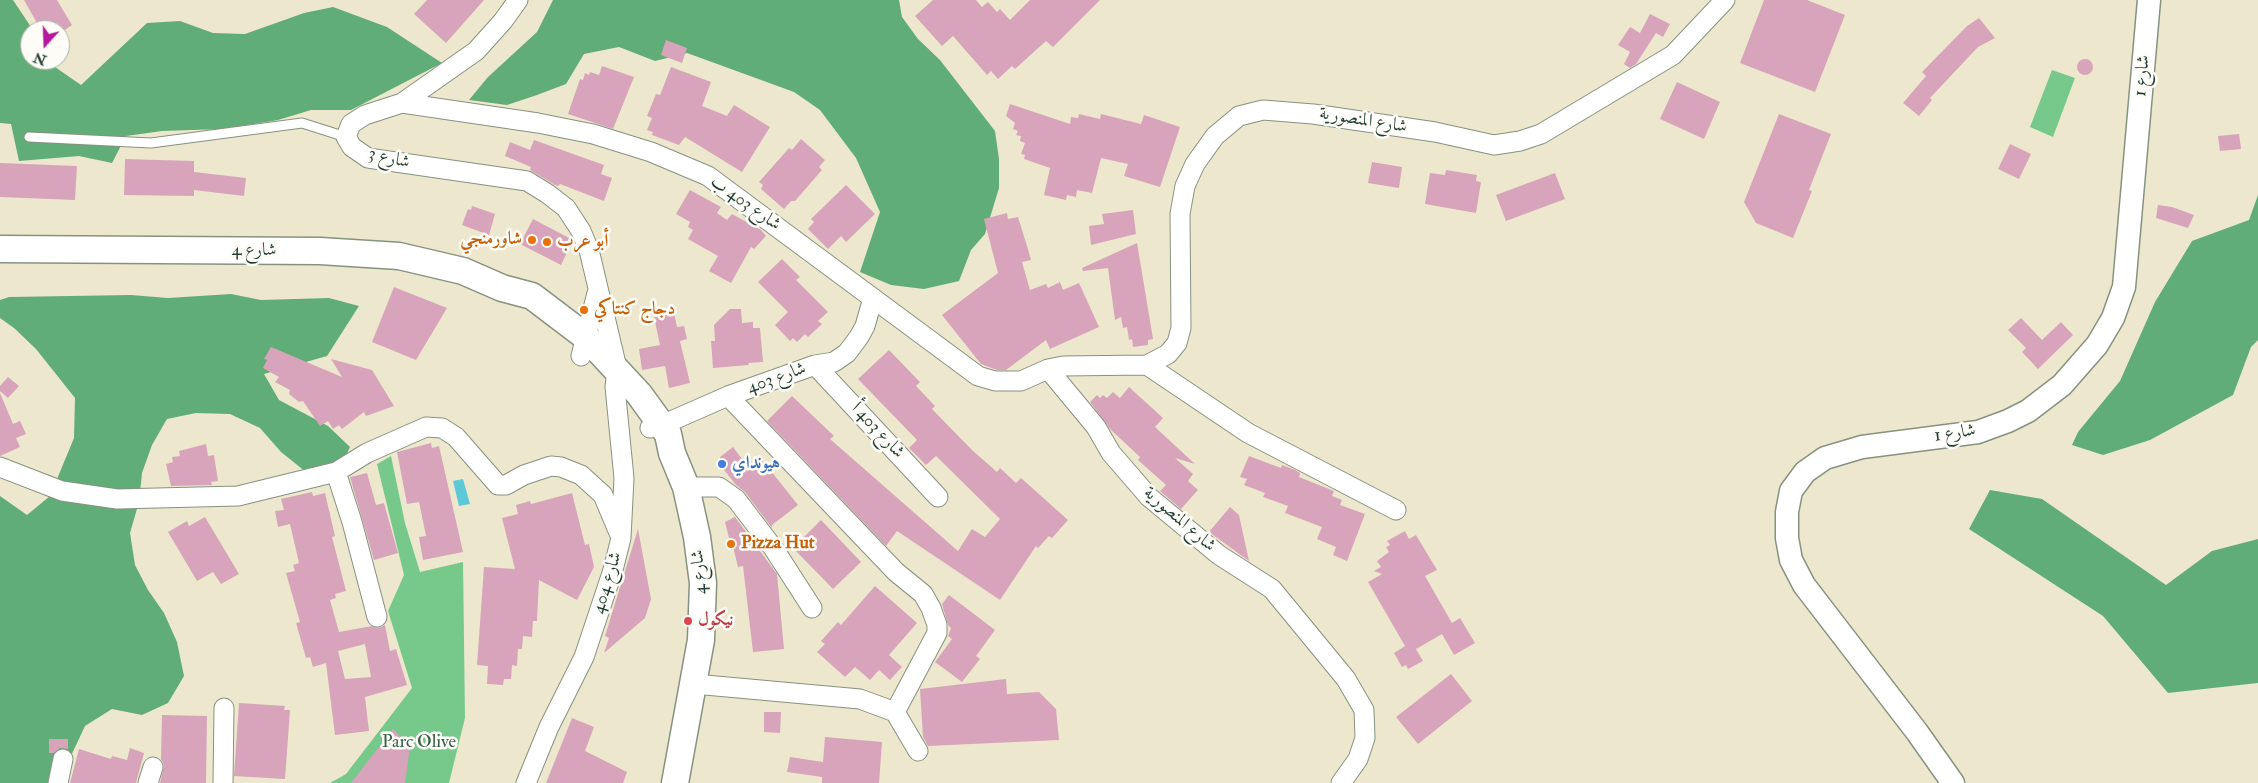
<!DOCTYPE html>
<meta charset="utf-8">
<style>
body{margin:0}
#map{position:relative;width:2258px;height:783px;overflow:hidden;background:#ede8cd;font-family:"IM FELL Double Pica",serif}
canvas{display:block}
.north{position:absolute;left:20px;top:20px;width:50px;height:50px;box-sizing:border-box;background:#fdfcf7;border:1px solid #a4b0a9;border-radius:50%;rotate:200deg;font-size:14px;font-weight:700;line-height:20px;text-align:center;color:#1f3d34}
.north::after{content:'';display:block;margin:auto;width:18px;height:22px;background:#b5179e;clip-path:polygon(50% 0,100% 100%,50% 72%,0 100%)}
</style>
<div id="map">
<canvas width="2258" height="783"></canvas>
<div class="north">N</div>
</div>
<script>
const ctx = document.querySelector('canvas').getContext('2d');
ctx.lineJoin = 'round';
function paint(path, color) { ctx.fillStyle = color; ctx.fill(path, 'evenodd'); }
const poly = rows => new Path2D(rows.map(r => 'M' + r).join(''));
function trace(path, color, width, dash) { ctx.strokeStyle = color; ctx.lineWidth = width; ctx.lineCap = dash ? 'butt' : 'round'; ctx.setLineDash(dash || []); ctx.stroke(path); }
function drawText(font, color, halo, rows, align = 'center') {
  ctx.font = font + ' "IM FELL Double Pica",Amiri,serif'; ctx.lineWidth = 5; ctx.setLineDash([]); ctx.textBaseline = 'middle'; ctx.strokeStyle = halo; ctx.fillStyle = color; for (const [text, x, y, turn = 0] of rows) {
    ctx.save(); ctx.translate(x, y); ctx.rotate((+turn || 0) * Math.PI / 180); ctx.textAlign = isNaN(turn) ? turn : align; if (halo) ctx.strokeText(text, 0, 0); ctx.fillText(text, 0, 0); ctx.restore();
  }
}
const green = poly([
 [2052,70,2075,78,2053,137,2030,127],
 [391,456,405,523,420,572,463,562,465,718,449,783,330,783,346,774,412,688,388,611,404,575,377,464]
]);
const forest = poly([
 [0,0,13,0,33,30,30,30,30,60,52,60,55,67,81,85,147,23,180,21,213,33,245,34,304,13,333,7,387,27,442,63,351,110,311,110,278,120,223,129,162,131,126,136,112,163,79,156,19,161,11,124,0,123],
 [553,0,899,0,902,17,918,39,940,60,995,131,999,159,999,188,985,234,971,250,959,281,924,289,891,285,860,272,880,212,856,158,820,110,794,92,687,53,655,61,619,47,584,54,566,84,537,95,507,105,469,100,488,77,537,32],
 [2258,195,2258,340,2251,347,2233,395,2150,440,2103,455,2072,445,2078,432,2120,381,2155,302,2192,241,2249,220],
 [231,294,261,300,329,298,359,306,327,356,264,374,279,400,328,426,350,447,337,475,306,472,281,452,260,428,230,414,196,413,167,419,152,445,142,473,139,502,130,533,135,565,148,590,164,613,177,642,184,676,168,703,142,715,112,709,85,726,70,758,63,783,0,783,0,496,27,515,50,496,74,438,75,398,36,349,14,328,0,318,0,300,9,297,131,295,168,298],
 [1990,490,2042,499,2166,585,2212,551,2258,539,2258,683,2168,693,2103,616,1969,529]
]);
const water = poly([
 [463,479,470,504,459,506,453,481]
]);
const building = poly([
 [24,0,57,0,72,25,65,30,41,30],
 [427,0,484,0,446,43,414,14],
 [933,0,976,0,982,7,988,2,997,12,1000,9,1010,20,1030,0,1100,0,1053,47,1046,41,1015,69,1012,66,998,79,991,71,987,75,953,36,942,46,915,16],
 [1764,0,1807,0,1845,15,1815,92,1740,63],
 [1650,14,1670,24,1663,37,1656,33,1636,64,1630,68,1624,64,1630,52,1618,45,1630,27,1640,33],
 [1979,18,1995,38,1978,47,1930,98,1932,100,1919,116,1903,103,1926,76,1922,72,1967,26],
 [666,40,687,48,682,63,661,55],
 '2077 67a8 8 0 1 1 16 0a8 8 0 1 1-16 0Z',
 [602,66,634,77,613,129,568,114,580,79,583,80,585,73,589,75,590,72,599,75],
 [671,67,711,82,702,106,727,116,734,105,770,127,742,172,685,137,679,145,652,135,653,132,647,130,652,118,647,116,656,94,660,95],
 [1677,82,1720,102,1704,139,1660,119],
 [1010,104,1070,124,1071,117,1078,118,1079,114,1100,119,1101,114,1141,124,1144,115,1180,127,1160,187,1124,176,1128,164,1101,158,1092,193,1077,190,1076,197,1067,195,1066,200,1044,195,1050,168,1024,159,1025,155,1021,154,1025,143,1020,141,1021,136,1016,135,1018,131,1013,129,1015,123,1006,116],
 [1779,114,1831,134,1809,190,1812,191,1793,238,1756,223,1744,202],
 [2239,134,2241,149,2220,151,2218,136],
 [801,139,825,160,819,167,822,170,795,201,791,201,784,209,761,189,763,185,759,182,789,148,792,150],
 [534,140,604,165,601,174,612,178,604,201,560,184,558,186,555,185,530,170,531,167,505,156,510,142,530,150],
 [2010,144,2031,154,2019,179,1998,169],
 [125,159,194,161,194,172,246,178,244,196,194,190,194,196,124,195],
 [1372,162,1402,167,1399,188,1368,183],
 [0,163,77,166,75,200,0,197],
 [1446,170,1477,175,1476,181,1481,182,1476,213,1425,204,1430,173,1445,175],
 [1555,173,1565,199,1506,221,1496,195],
 [846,185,875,214,846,242,841,236,828,249,808,229,814,222,811,219],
 [690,190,721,207,717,213,727,220,732,214,761,230,766,236,754,249,751,247,731,283,709,271,718,256,688,239,693,230,688,227,690,222,676,214],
 [2158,205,2172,207,2194,215,2188,228,2156,218],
 [472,206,495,214,489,235,462,225,468,209,471,210],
 [1133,210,1136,234,1091,245,1089,226,1104,224,1102,214],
 [1007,213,1008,219,1018,217,1027,246,1031,260,1022,262,1030,290,1046,284,1048,288,1060,282,1063,290,1079,283,1099,327,1050,349,1046,340,1006,370,997,370,981,364,942,315,998,273,984,219],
 [533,219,573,240,561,265,520,244],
 [1137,243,1153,339,1148,340,1148,345,1133,347,1132,339,1129,340,1127,327,1123,328,1121,317,1115,320,1108,268,1083,271,1082,268],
 [782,259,800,277,796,280,828,312,818,321,822,324,808,337,805,334,797,342,793,338,790,341,775,325,788,312,758,282],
 [394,287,447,308,416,360,372,342],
 [730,309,741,309,742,323,753,322,753,328,760,328,763,362,748,363,749,365,713,368,711,341,715,341,714,325],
 [674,313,677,327,684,326,687,339,680,341,690,383,669,388,665,366,642,370,639,349,660,345,654,317],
 [2021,318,2042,340,2061,322,2073,335,2038,369,2022,352,2026,348,2008,330],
 [271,347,342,377,331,359,372,370,394,406,366,416,364,412,342,429,339,425,333,429,328,421,320,426,303,401,299,402,289,394,290,390,275,382,279,377,263,368,267,360,264,359],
 [889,350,920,382,916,386,935,406,932,409,972,450,997,472,1000,468,1016,483,1021,478,1068,520,1052,538,1049,536,1038,548,1036,546,1000,600,897,531,886,546,767,421,792,396,834,436,830,439,958,551,972,529,985,537,1000,519,936,456,926,465,909,448,917,440,858,379],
 [8,377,19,386,8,398,0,391,0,386],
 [1129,387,1163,418,1155,427,1195,464,1175,458,1193,474,1188,481,1198,490,1181,509,1160,491,1166,485,1138,460,1140,457,1111,430,1090,402,1097,395,1100,398,1103,395,1107,398,1113,392,1120,398],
 [0,393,13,424,20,421,26,434,16,438,20,447,0,456],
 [431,443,432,448,439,446,463,552,423,560,419,537,426,536,419,502,407,504,397,452],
 [206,444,208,456,214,455,218,481,211,482,212,485,171,486,166,464,173,462,172,457,180,456,179,451],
 [733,447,742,459,746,456,755,467,763,461,798,505,772,525,772,528,745,492,736,485,721,466,720,457],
 [1249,456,1281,468,1282,465,1295,470,1300,473,1299,477,1334,491,1332,496,1342,500,1340,505,1365,514,1347,561,1333,555,1336,547,1317,539,1322,527,1285,513,1288,506,1263,497,1265,493,1244,485,1247,479,1240,477],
 [367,473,376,505,384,503,398,553,374,560,350,477],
 [312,492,313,496,325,493,335,536,332,537,346,591,335,594,336,598,330,600,339,632,372,626,379,628,385,625,390,651,396,649,407,685,365,697,369,731,335,735,326,663,313,667,310,657,306,658,296,623,300,622,286,573,295,571,293,565,299,563,290,524,278,527,275,511,284,510,281,499],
 [365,644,371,677,345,679,338,651],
 [572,493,585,545,589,544,594,567,577,600,539,580,537,621,533,621,532,637,523,636,522,649,518,649,517,666,512,665,511,679,504,679,503,685,487,684,488,666,477,665,484,567,515,569,502,518,518,514,516,505,530,501,531,504],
 [1230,507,1239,515,1249,561,1209,532],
 [205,517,239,574,221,584,213,572,197,581,168,532,187,521,189,526],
 [735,517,777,574,784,649,753,652,743,566,738,567,731,538,729,538,725,522],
 [821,520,861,562,833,589,793,548],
 [638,529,651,599,645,618,604,653,609,638,605,636],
 [1405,531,1409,539,1416,535,1437,570,1425,576,1452,623,1460,618,1475,643,1454,655,1442,634,1416,649,1423,661,1408,669,1406,665,1402,667,1394,653,1405,646,1368,582,1382,574,1374,571,1381,567,1377,561,1389,552,1386,547,1390,545,1387,541],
 [875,586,917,623,889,655,902,667,890,680,879,670,870,680,855,667,845,677,817,652,825,644,821,641,838,622,841,625],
 [949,595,995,630,976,656,980,659,962,682,935,662,952,639,948,636,951,628,948,625,942,604],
 [1451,674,1472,701,1418,744,1396,717],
 [1006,679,1007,694,1039,692,1056,709,1059,740,928,746,923,737,920,689],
 [239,703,285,706,284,710,290,710,285,779,234,776],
 [764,712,781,712,780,733,764,732],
 [162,715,207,716,206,783,160,783,164,765,161,759],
 [572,718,594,727,585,751,627,772,623,783,546,783],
 [393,729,410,746,405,783,351,783],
 [825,737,882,742,879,783,822,783,822,777,787,772,790,757,823,762],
 [49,739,68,739,68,749,60,748,54,753,49,753],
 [130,748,144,753,136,783,70,783,79,749,111,759,112,756,127,760]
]);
const service = poly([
 [29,137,151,143,302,123,346,137]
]);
const minor = poly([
 [518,0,503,21,476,51,402,103,365,115,351,124,346,137,352,147,368,158,527,181,548,194,566,208,581,231,589,250,617,368,615,387,624,478,621,538,613,570,584,657,549,727,526,783],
 [402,103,538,123,593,134,651,152,708,176,978,376,995,381,1021,381,1048,369,1063,366,1147,365,1168,354,1177,343,1181,328,1180,214,1185,186,1195,164,1215,136,1239,116,1263,110,1313,114,1435,132,1494,145,1520,141,1541,134,1673,55,1725,0],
 [581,356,597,293],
 [815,365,938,497],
 [1147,365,1248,433,1396,510],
 [1048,369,1096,427,1111,453,1149,497,1219,555,1272,589,1346,679,1364,710,1365,738,1358,759,1341,783],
 [728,396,896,572,923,594,931,608,937,625,937,633,895,712],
 [650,428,662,425,728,396,815,365,834,362,847,353,859,337,865,326,873,298],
 [0,467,62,491,117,499,238,496,336,472,367,453,426,427,442,428,456,437,498,485,506,485,524,475,551,466,561,467,581,475,603,495,619,533],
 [336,472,352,522,377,617],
 [686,487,719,487,736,499,774,549,812,608],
 [694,684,860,699,895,712,918,751],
 [58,783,63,759],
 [148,783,153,767],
 [223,783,224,708]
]);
const tertiary = poly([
 [1953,783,1917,732,1804,585,1791,560,1787,538,1787,512,1791,491,1805,472,1825,458,1862,447,1978,432,2008,421,2028,411,2062,385,2097,345,2113,318,2124,287,2149,0]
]);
const secondary = poly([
 [0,249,320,251,399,256,463,271,502,288,532,296,586,337,639,394,668,434,672,453,686,487,697,537,703,583,701,640,675,783]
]);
const markers = [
 [532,240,5,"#e8710a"],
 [547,242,5,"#e8710a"],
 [584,310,5,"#e8710a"],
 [722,464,5,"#3f7fe0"],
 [731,544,5,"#e8710a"],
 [688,621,5,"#e0444e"]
];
const streetNames = [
 ["شارع 1",2143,76,-85],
 ["شارع المنصورية",1363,121,9],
 ["شارع 3",389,159,13],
 ["شارع 403 ب",745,204,35],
 ["شارع 4",254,251],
 ["شارع 403",777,379,-20],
 ["شارع 403 أ",877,431,47],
 ["شارع 1",1955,434,-8],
 ["شارع المنصورية",1179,520,41],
 ["شارع 4",700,572,-94],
 ["شارع 404",608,583,-73]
];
const foodNames = [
 ["شاورمنجي",522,240,"right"],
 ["أبو عرب",557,242],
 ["دجاج كنتاكي",594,310],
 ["Pizza Hut",741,544]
];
const shopNames = [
 ["هيونداي",732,464]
];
const healthNames = [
 ["نيكول",698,621]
];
const parkNames = [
 ["Parc Olive",419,743]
];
paint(green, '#77c98b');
paint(forest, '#61ad77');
paint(water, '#5ec9d6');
paint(building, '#d8a4bb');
trace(service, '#869280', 11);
trace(minor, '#869280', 21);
trace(tertiary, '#869280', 25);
trace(secondary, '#869280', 29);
trace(service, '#fff', 9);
trace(minor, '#fff', 19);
trace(tertiary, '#fff', 22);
trace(secondary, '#fff', 26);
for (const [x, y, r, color] of markers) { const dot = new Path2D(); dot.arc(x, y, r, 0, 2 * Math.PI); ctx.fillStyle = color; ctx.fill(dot); trace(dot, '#fdfcf7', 2); }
drawText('18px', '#1f3d34', '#fdfcf7', streetNames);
drawText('bold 18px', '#c56008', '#fdfcf7', foodNames, 'left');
drawText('bold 18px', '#366cbe', '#fdfcf7', shopNames, 'left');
drawText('bold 18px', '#be3a42', '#fdfcf7', healthNames, 'left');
drawText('18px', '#35604a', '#fdfcf7', parkNames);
</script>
